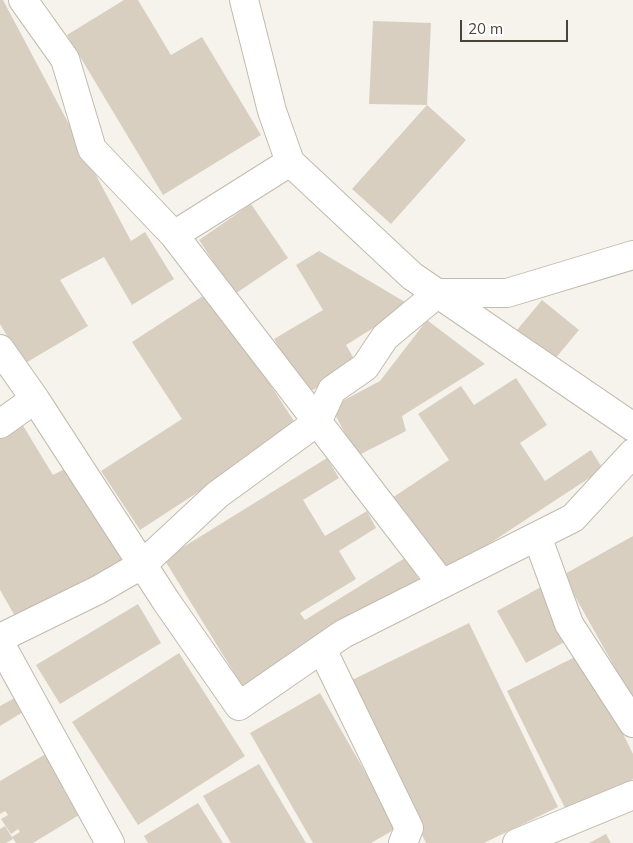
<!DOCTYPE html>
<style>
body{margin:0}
#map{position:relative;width:633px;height:843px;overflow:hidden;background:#f6f3ec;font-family:Mulish,sans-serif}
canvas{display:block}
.scale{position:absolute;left:460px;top:20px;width:108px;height:22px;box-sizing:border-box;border:2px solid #4b4439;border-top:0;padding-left:6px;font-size:15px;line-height:18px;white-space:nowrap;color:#4b4439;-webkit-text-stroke:4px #fff;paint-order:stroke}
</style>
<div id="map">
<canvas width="633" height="843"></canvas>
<div class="scale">20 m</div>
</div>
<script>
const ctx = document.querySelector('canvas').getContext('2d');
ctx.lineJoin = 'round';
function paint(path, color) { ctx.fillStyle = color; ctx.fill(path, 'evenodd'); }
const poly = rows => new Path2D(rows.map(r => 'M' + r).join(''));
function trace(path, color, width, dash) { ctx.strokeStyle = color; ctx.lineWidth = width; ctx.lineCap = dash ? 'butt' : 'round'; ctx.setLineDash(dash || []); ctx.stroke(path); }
const building = poly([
 [0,0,3,0,131,241,145,232,174,279,132,305,104,257,60,280,88,326,24,364,0,324],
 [124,0,138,0,171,55,202,37,261,135,163,195,67,35],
 [373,21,431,23,427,105,369,104],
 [427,105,466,140,391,224,352,189],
 [251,204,288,258,235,294,199,240],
 [319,251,410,305,346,345,357,364,306,394,274,339,323,310,296,265],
 [209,292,298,427,140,530,101,471,182,419,132,342],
 [542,300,579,330,554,360,517,330],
 [427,320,485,364,402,416,406,431,357,456,331,407,380,381],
 [516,378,547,425,520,443,545,481,591,450,603,469,443,574,392,498,449,460,418,414,461,386,474,405],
 [22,424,53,475,72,465,127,560,19,623,0,590,0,437],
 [327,458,339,478,303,500,325,536,367,511,376,528,339,551,356,579,300,613,305,620,405,558,420,581,244,689,164,559],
 [633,536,633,700,563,575],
 [541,587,570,639,526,663,497,611],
 [138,604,161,643,60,704,36,665],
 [469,623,558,807,484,843,426,843,348,682],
 [179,653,245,756,138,825,72,722],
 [583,653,633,754,633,779,567,812,507,691],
 [320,693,397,828,371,843,313,843,250,733],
 [20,695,28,709,0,726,0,706],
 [49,752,69,786,63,789,79,815,33,843,16,843,12,837,20,832,18,829,11,834,1,819,8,815,5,811,0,814,0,781],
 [259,764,306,843,231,843,203,796],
 [198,803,223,843,148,843,144,836],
 [5,826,13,839,6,843,0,843,0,829],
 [606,834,611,843,589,843]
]);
const minor = poly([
 [23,0,65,59,92,149,174,235,442,584],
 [244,0,272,111,290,162,412,276,633,427],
 [174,235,290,162],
 [0,349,35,399,166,601,239,706,343,634,573,518,633,453],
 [0,424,35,399],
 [537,536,569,624,633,723],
 [0,638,98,590,143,564,217,495,317,422,332,390,365,367,385,337,438,293,507,293,633,255],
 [0,643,110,843],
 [322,649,409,828,403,843],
 [517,843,633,795]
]);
paint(building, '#d8cfc1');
trace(minor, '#c2bbae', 30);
trace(minor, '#fff', 28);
</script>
